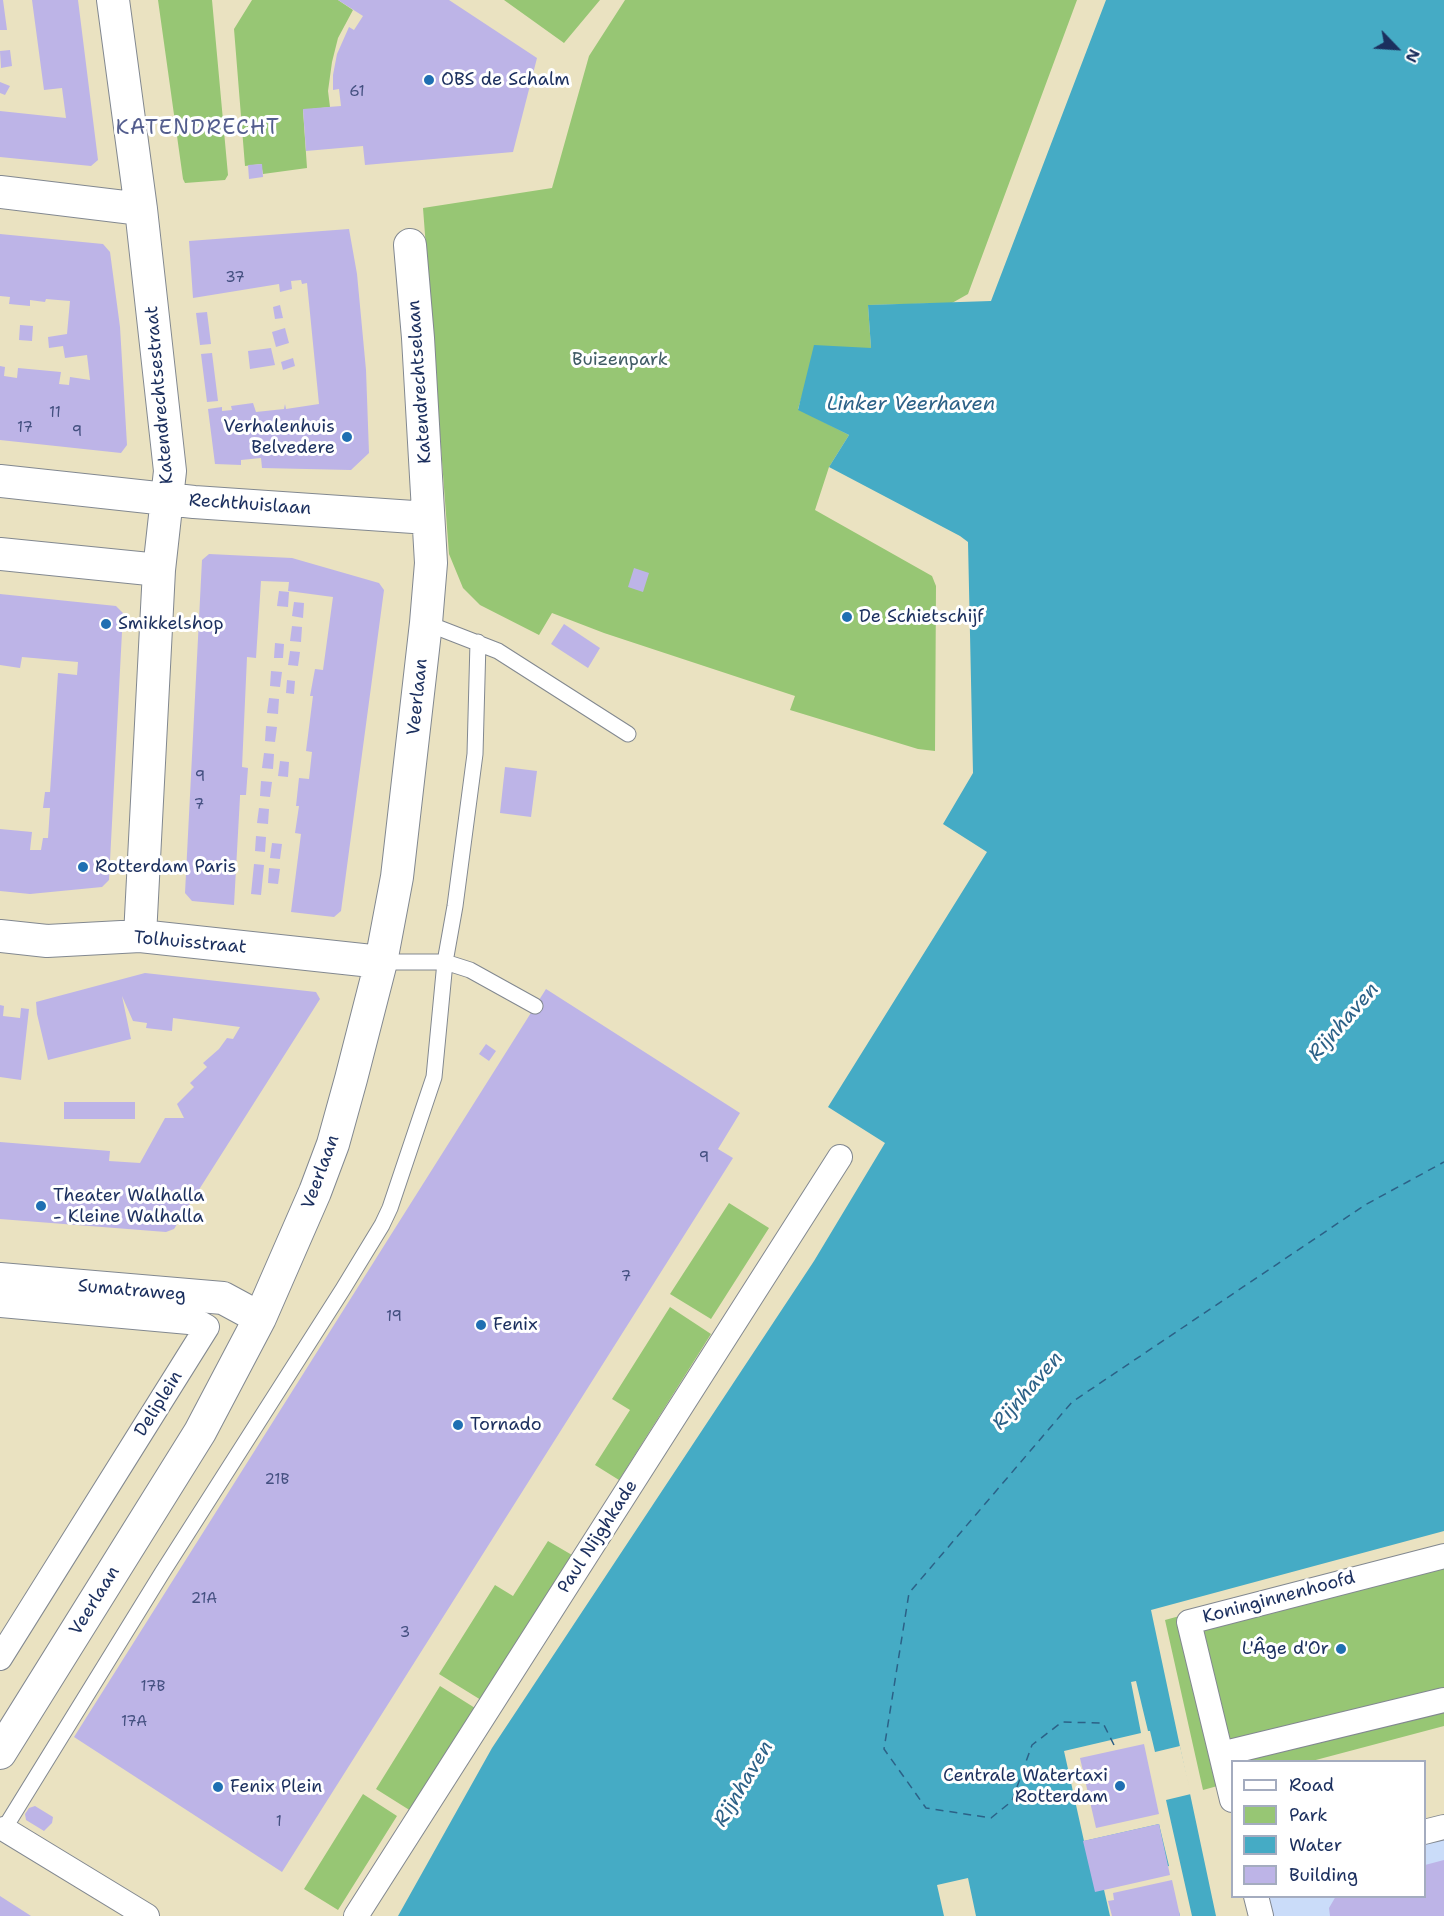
<!DOCTYPE html>
<meta charset="utf-8">
<style>
body{margin:0}
#map{position:relative;width:1444px;height:1916px;overflow:hidden;background:#eae2c1;font-family:"Shantell Sans",sans-serif}
canvas{display:block}
.legend{position:absolute;left:1231px;top:1760px;width:195px;height:138px;box-sizing:border-box;background:#fff;border:2px solid #a4acbf;margin:0;padding:8px 10px;list-style:none;font-size:18px;color:#1b2f5e}
.legend li{display:flex;align-items:center;gap:12px;height:30px}
.legend b{width:30px;border:2px solid #a4acbf}
.north{position:absolute;left:1366px;top:18px;width:60px;height:60px;-webkit-text-stroke:4px #fff;paint-order:stroke;rotate:115deg;font-size:16px;font-weight:700;line-height:24px;text-align:center;color:#1b2f5e}
.north::after{content:'';display:block;margin:auto;width:21px;height:27px;background:#1b2f5e;clip-path:polygon(50% 0,100% 100%,50% 72%,0 100%)}
</style>
<div id="map">
<canvas width="1444" height="1916"></canvas>
<ul class="legend">
<li><b style="height:8px;background:#fff"></b>Road</li>
<li><b style="height:16px;background:#97c674"></b>Park</li>
<li><b style="height:16px;background:#45abc5"></b>Water</li>
<li><b style="height:16px;background:#bdb4e7"></b>Building</li>
</ul>
<div class="north">N</div>
</div>
<script>
const ctx = document.querySelector('canvas').getContext('2d');
ctx.lineJoin = 'round';
function paint(path, color) { ctx.fillStyle = color; ctx.fill(path, 'evenodd'); }
const poly = rows => new Path2D(rows.map(r => 'M' + r).join(''));
function trace(path, color, width, dash) { ctx.strokeStyle = color; ctx.lineWidth = width; ctx.lineCap = dash ? 'butt' : 'round'; ctx.setLineDash(dash || []); ctx.stroke(path); }
function drawText(font, color, halo, rows, align = 'center') {
  ctx.font = font + ' "Shantell Sans",sans-serif'; ctx.lineWidth = 6; ctx.setLineDash([]); ctx.textBaseline = 'middle'; ctx.strokeStyle = halo; ctx.fillStyle = color; for (const [text, x, y, turn = 0] of rows) {
    ctx.save(); ctx.translate(x, y); ctx.rotate((+turn || 0) * Math.PI / 180); ctx.textAlign = isNaN(turn) ? turn : align; if (halo) ctx.strokeText(text, 0, 0); ctx.fillText(text, 0, 0); ctx.restore();
  }
}
const built = poly([
 [1444,1827,1444,1916,1261,1916,1256,1897,1424,1896,1425,1832]
]);
const green = poly([
 [158,0,212,0,228,175,225,180,185,183,183,179],
 [252,0,338,0,353,10,338,38,332,62,328,91,330,107,303,110,307,168,263,174,261,164,245,166,234,29],
 [504,0,600,0,564,43],
 [625,0,1077,0,968,294,952,303,868,305,871,348,803,393,798,409,849,435,829,467,815,510,932,576,936,586,935,751,918,749,790,710,795,696,604,633,552,613,539,635,480,605,463,588,449,554,423,208,552,188,589,56],
 [729,1203,769,1228,711,1319,670,1294],
 [670,1307,711,1334,619,1480,595,1465,630,1410,612,1399],
 [548,1541,572,1555,481,1700,439,1674,495,1585,513,1596],
 [1444,1544,1444,1726,1312,1761,1232,1762,1232,1782,1203,1790,1165,1620],
 [440,1686,475,1708,411,1811,376,1789],
 [363,1794,397,1816,338,1910,304,1889]
]);
const water = poly([
 [1106,0,1444,0,1444,1531,1151,1610,1216,1916,398,1916,492,1748,814,1261,885,1143,828,1107,987,852,943,824,973,773,968,542,960,536,829,467,849,435,798,410,814,345,871,348,868,305,991,301]
]);
const pier = poly([
 [1136,1681,1148,1731,1150,1731,1155,1752,1180,1746,1191,1794,1166,1800,1192,1916,1180,1916,1179,1912,1162,1916,1110,1916,1102,1881,1169,1866,1159,1824,1084,1841,1064,1751,1141,1733,1131,1682],
 [968,1878,976,1916,944,1916,937,1885]
]);
const ferry = poly([
 [1114,1745,1103,1723,1062,1722,1032,1745,1012,1801,991,1818,926,1808,884,1749,909,1593,1072,1402,1365,1205,1444,1162]
]);
const building = poly([
 [0,0,3,0,7,30,0,30],
 [32,0,78,0,98,160,91,166,0,157,0,111,66,118,62,88,44,90],
 [338,0,449,0,537,58,513,152,365,165,363,146,306,151,303,109,341,106,339,89,333,90,333,75,337,54,349,27,354,30,363,16],
 [10,50,12,66,1,68,0,51],
 [0,82,10,86,5,95,0,93],
 [262,164,263,177,249,179,248,165],
 [349,229,357,274,366,370,369,453,351,470,262,468,261,458,241,460,241,465,215,464,208,409,222,407,222,411,232,410,231,406,253,403,256,412,284,409,285,404,286,409,319,404,307,283,302,284,301,280,291,281,292,289,280,292,279,284,193,298,189,241],
 [0,234,103,244,110,252,120,327,127,445,121,453,0,440,0,366,5,367,4,376,17,378,18,368,61,372,59,384,69,385,70,377,90,380,87,355,65,358,63,346,49,348,48,337,67,334,70,301,46,299,45,302,30,300,30,306,9,304,10,297,0,296],
 [280,305,283,318,275,319,273,307],
 [207,312,211,344,200,345,196,313],
 [20,325,33,326,32,341,19,340],
 [285,328,289,343,276,347,272,332],
 [271,348,275,365,250,369,248,351],
 [212,353,218,401,207,402,201,354],
 [293,358,295,366,283,370,281,362],
 [209,554,292,558,379,583,384,590,341,911,334,917,291,912,301,834,295,833,299,806,296,806,299,778,309,779,312,752,306,751,313,696,310,696,315,669,323,670,333,597,288,591,289,582,261,581,256,658,247,657,242,767,248,768,246,795,240,795,240,797,234,905,192,901,185,893,202,560],
 [634,568,649,573,643,592,628,587],
 [279,591,289,592,288,607,277,606],
 [0,594,116,606,123,613,109,880,102,887,30,894,0,891,0,829,32,832,30,850,41,850,43,838,48,838,50,808,43,808,45,792,50,792,58,673,77,675,78,662,22,657,20,668,0,665],
 [294,602,304,603,303,618,292,616],
 [564,624,600,648,588,668,551,644],
 [292,626,302,627,301,642,290,641],
 [275,643,284,644,283,658,274,658],
 [290,651,300,652,298,666,288,665],
 [271,671,282,672,280,687,270,686],
 [287,680,295,681,294,694,286,693],
 [269,698,279,699,278,714,267,713],
 [266,726,277,727,275,742,265,741],
 [264,753,274,754,273,769,262,768],
 [280,761,289,762,288,777,278,776],
 [505,767,537,771,531,817,500,813],
 [261,781,272,782,270,797,260,796],
 [259,808,269,809,268,824,257,823],
 [256,836,266,837,265,852,255,851],
 [272,843,282,844,280,859,270,858],
 [254,864,264,865,261,895,251,894],
 [269,868,280,869,278,884,268,883],
 [145,973,316,992,320,999,174,1229,166,1232,0,1219,0,1142,110,1151,109,1161,140,1163,165,1118,184,1118,177,1104,194,1087,190,1083,207,1067,203,1063,219,1049,227,1038,233,1039,240,1027,173,1018,172,1031,146,1028,147,1023,133,1021,122,996,131,1039,48,1060,37,1014,36,1002],
 [546,989,740,1113,718,1149,733,1158,282,1872,74,1737],
 [0,1005,4,1006,3,1016,20,1018,21,1008,29,1009,21,1080,0,1077],
 [486,1044,496,1051,489,1061,479,1054],
 [64,1102,135,1102,135,1119,64,1119],
 [1144,1744,1159,1814,1096,1828,1080,1758],
 [35,1806,53,1817,52,1823,44,1831,26,1820,25,1814,29,1808],
 [1159,1824,1170,1875,1095,1892,1083,1841],
 [1444,1860,1444,1916,1330,1916,1329,1908,1336,1896,1424,1896,1425,1865],
 [1172,1880,1180,1916,1112,1916,1108,1901,1114,1900,1113,1893],
 [0,1896,28,1914,31,1916,0,1916]
]);
const service = poly([
 [426,623,498,651,628,734],
 [381,962,445,962,470,970,535,1006],
 [4,1829,162,1573,343,1289,382,1225,390,1208,434,1077,445,962,455,906,475,754,478,642]
]);
const pedestrian = poly([
 [0,1305,200,1323,207,1327,0,1658],
 [1221,1754,1444,1700],
 [1232,1800,1189,1622,1444,1556],
 [4,1829,147,1916],
 [1424,1832,1444,1827],
 [1256,1896,1261,1916],
 [356,1916,840,1157]
]);
const minor = poly([
 [113,0,141,209,170,471,159,570,140,936],
 [0,192,141,209],
 [0,481,194,502,428,518],
 [0,554,159,570],
 [0,936,47,941,140,936,381,962],
 [0,1279,223,1298,260,1318],
 [0,1753,200,1432,260,1318,315,1192,333,1144,351,1079,381,962,397,877,426,623,431,563,418,338,410,245]
]);
const markers = [
 [429,80,6,"#1f6fb2"],
 [347,437,6,"#1f6fb2"],
 [847,617,6,"#1f6fb2"],
 [106,624,6,"#1f6fb2"],
 [83,867,6,"#1f6fb2"],
 [41,1206,6,"#1f6fb2"],
 [481,1325,6,"#1f6fb2"],
 [458,1425,6,"#1f6fb2"],
 [1341,1649,6,"#1f6fb2"],
 [1120,1786,6,"#1f6fb2"],
 [218,1787,6,"#1f6fb2"]
];
const numberNames = [
 ["61",357,92],
 ["37",235,278],
 ["11",55,413],
 ["17",25,428],
 ["9",77,432],
 ["9",200,777],
 ["7",199,805],
 ["9",704,1158],
 ["7",626,1277],
 ["19",394,1317],
 ["21B",277,1480],
 ["21A",204,1599],
 ["3",405,1633],
 ["17B",153,1687],
 ["17A",134,1722],
 ["1",279,1822]
];
const poiNames = [
 ["OBS de Schalm",441,80],
 ["Verhalenhuis",335,427,"right"],
 ["Belvedere",335,448,"right"],
 ["De Schietschijf",859,617],
 ["Smikkelshop",118,624],
 ["Rotterdam Paris",95,867],
 ["Theater Walhalla",53,1196],
 ["- Kleine Walhalla",53,1217],
 ["Fenix",493,1325],
 ["Tornado",470,1425],
 ["L'Âge d'Or",1329,1649,"right"],
 ["Centrale Watertaxi",1108,1776,"right"],
 ["Rotterdam",1108,1797,"right"],
 ["Fenix Plein",230,1787]
];
const parkNames = [
 ["Buizenpark",620,360]
];
const streetNames = [
 ["Katendrechtselaan",420,382,-94],
 ["Katendrechtsestraat",160,395,-95],
 ["Rechthuislaan",250,505,4],
 ["Veerlaan",418,697,-84],
 ["Tolhuisstraat",190,943,5],
 ["Veerlaan",321,1172,-70],
 ["Sumatraweg",132,1291,5],
 ["Deliplein",159,1404,-58],
 ["Paul Nijghkade",598,1537,-57],
 ["Koninginnenhoofd",1279,1598,-15],
 ["Veerlaan",95,1601,-58]
];
const waterNames = [
 ["Linker Veerhaven",911,405],
 ["Rijnhaven",1344,1022,-49],
 ["Rijnhaven",1028,1391,-49],
 ["Rijnhaven",744,1784,-59]
];
const quarterNames = [
 ["KATENDRECHT",198,129]
];
paint(built, '#cadcf9');
paint(green, '#97c674');
paint(water, '#45abc5');
paint(pier, '#eae2c1');
trace(ferry, '#2c6187', 1.5, [8, 6]);
paint(building, '#bdb4e7');
trace(service, '#828890', 17);
trace(pedestrian, '#828890', 26);
trace(minor, '#828890', 34);
trace(service, '#fff', 15);
trace(pedestrian, '#fff', 24);
trace(minor, '#fff', 32);
for (const [x, y, r, color] of markers) { const dot = new Path2D(); dot.arc(x, y, r, 0, 2 * Math.PI); ctx.fillStyle = color; ctx.fill(dot); trace(dot, '#fff', 2); }
drawText('15px', '#445080', null, numberNames);
drawText('18px', '#1b2f5e', '#fff', poiNames, 'left');
drawText('18px', '#405c65', '#fff', parkNames);
drawText('18px', '#1b2f5e', '#fff', streetNames);
drawText('italic 20px', '#2c6187', '#fff', waterNames);
ctx.letterSpacing = '1.5px';
drawText('21px', '#545e8e', '#fff', quarterNames);
ctx.letterSpacing = '0px';
</script>
